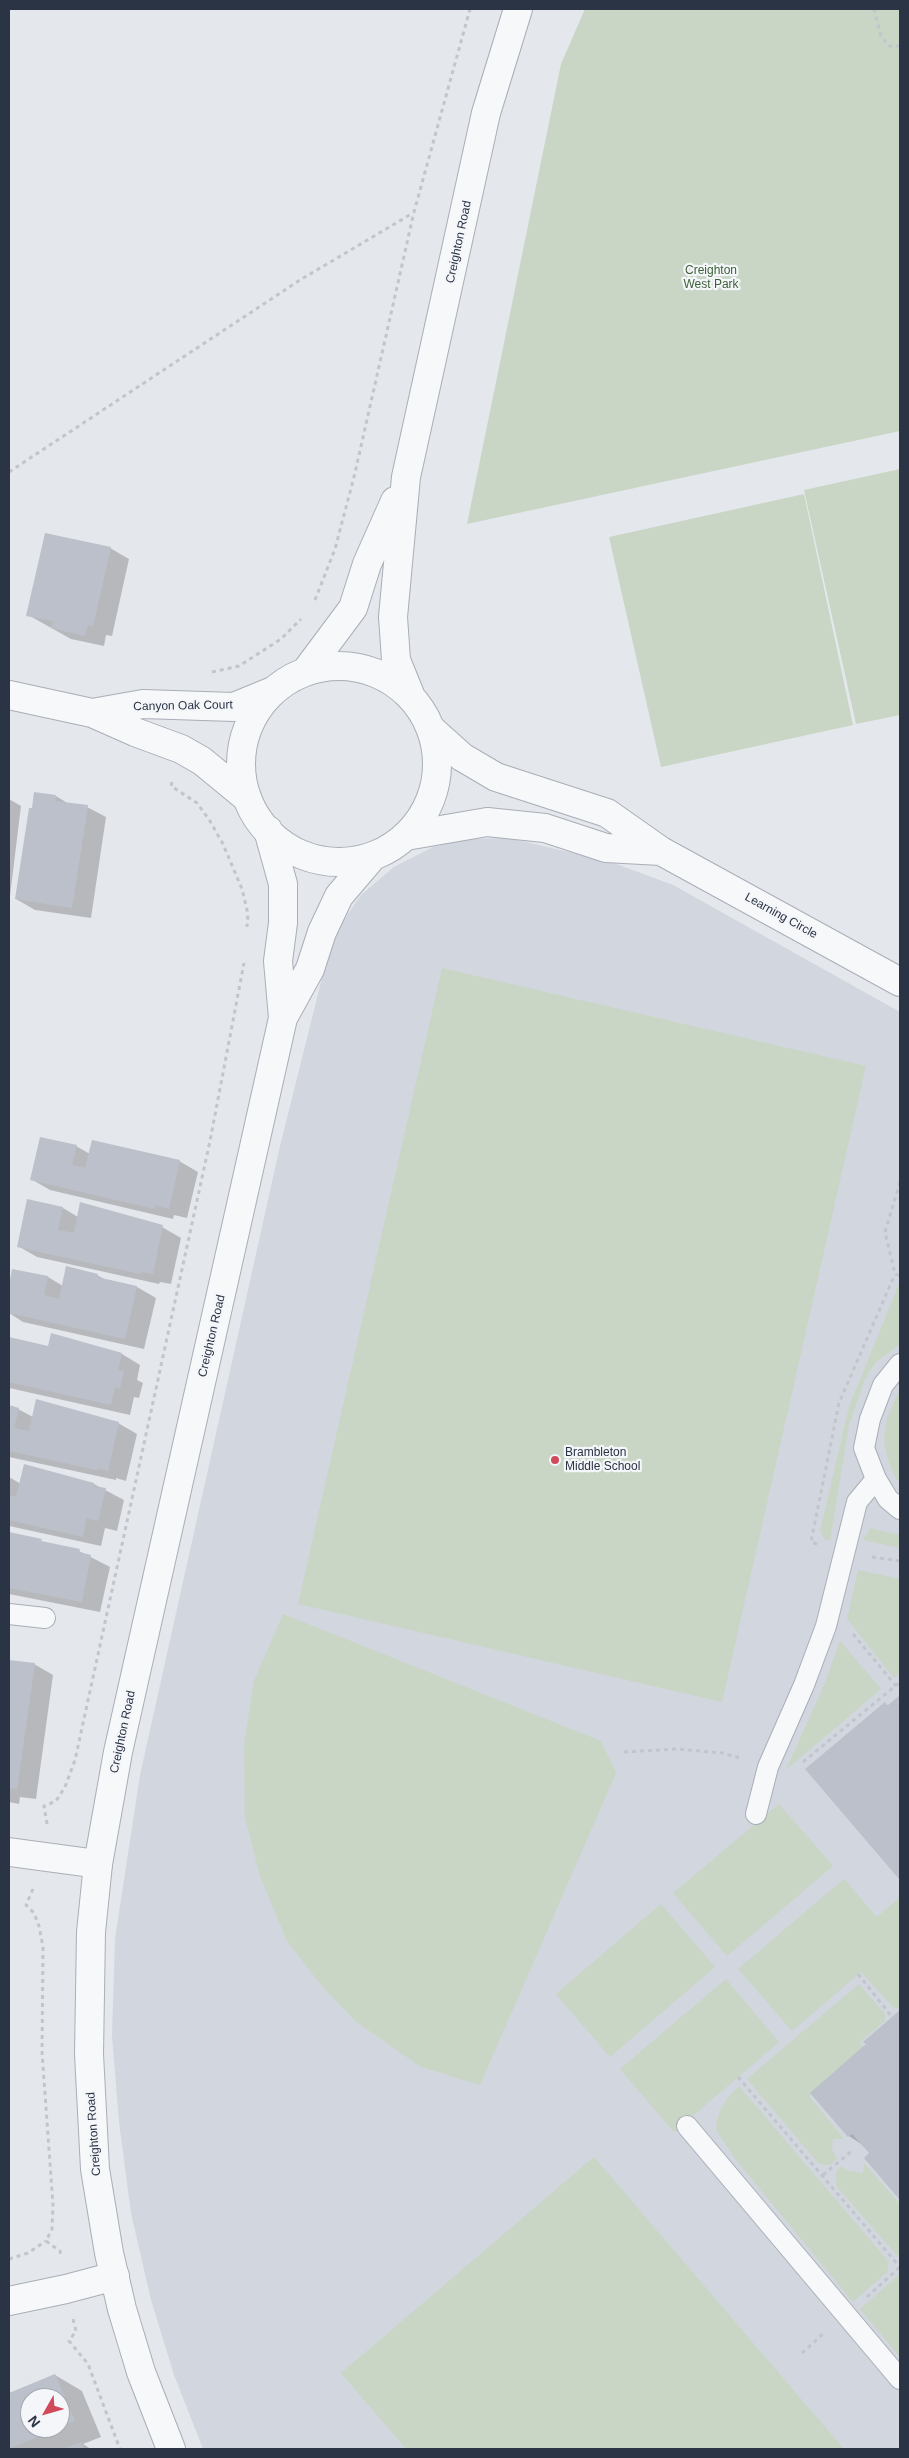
<!DOCTYPE html>
<style>
body{margin:0}
#map{position:relative;width:909px;height:2458px;overflow:hidden;background:#e4e7ec;font-family:Helvetica,sans-serif}
canvas{display:block}
.frame{position:absolute;inset:0;border:10px solid #2b3445;pointer-events:none}
.north{position:absolute;left:20px;top:2388px;width:50px;height:50px;box-sizing:border-box;background:#f4f6f9;border:1px solid #a4a8b1;border-radius:50%;rotate:232deg;font-size:14px;font-weight:700;line-height:20px;text-align:center;color:#2b3445}
.north::after{content:'';display:block;margin:auto;width:18px;height:22px;background:#d1495b;clip-path:polygon(50% 0,100% 100%,50% 72%,0 100%)}
</style>
<div id="map">
<canvas width="909" height="2458"></canvas>
<div class="frame"></div>
<div class="north">N</div>
</div>
<script>
const ctx = document.querySelector('canvas').getContext('2d');
ctx.lineJoin = 'round';
function paint(path, color) { ctx.fillStyle = color; ctx.fill(path, 'evenodd'); }
const poly = rows => new Path2D(rows.map(r => 'M' + r).join(''));
function trace(path, color, width, dash) { ctx.strokeStyle = color; ctx.lineWidth = width; ctx.lineCap = dash ? 'butt' : 'round'; ctx.setLineDash(dash || []); ctx.stroke(path); }
function drawText(font, color, halo, rows, align = 'center') {
  ctx.font = font + ' Helvetica,sans-serif'; ctx.lineWidth = 4.5; ctx.setLineDash([]); ctx.textBaseline = 'middle'; ctx.strokeStyle = halo; ctx.fillStyle = color; for (const [text, x, y, turn = 0] of rows) {
    ctx.save(); ctx.translate(x, y); ctx.rotate((+turn || 0) * Math.PI / 180); ctx.textAlign = isNaN(turn) ? turn : align; if (halo) ctx.strokeText(text, 0, 0); ctx.fillText(text, 0, 0); ctx.restore();
  }
}
const built = poly([
 [509,838,611,862,673,885,900,1012,900,2449,203,2449,174,2375,151,2300,131,2213,119,2122,112,2036,115,1939,140,1775,280,1146,323,974,339,927,361,895,394,867,433,847,469,839]
]);
const green = poly([
 [585,9,900,9,900,431,467,524,561,64],
 [900,469,900,715,856,724,804,490],
 [804,494,853,725,661,767,609,537],
 [442,968,866,1066,722,1702,298,1604],
 [899,1284,900,1344,876,1362,865,1379,849,1425,830,1541,825,1540,820,1531,849,1407],
 [900,1388,900,1482,895,1477,888,1460,884,1440,887,1418],
 [870,1528,900,1535,900,1548,863,1540],
 [858,1570,900,1579,900,1673,894,1678,847,1619],
 [283,1614,601,1741,616,1773,480,2085,421,2067,355,2021,321,1985,287,1941,260,1876,245,1817,244,1745,254,1681],
 [840,1641,881,1689,786,1770,825,1683],
 [779,1804,833,1866,727,1956,673,1893],
 [844,1879,877,1917,900,1897,900,2009,893,2007,861,1972,792,2031,738,1969],
 [661,1904,715,1967,610,2057,556,1994],
 [726,1979,779,2042,674,2132,620,2069],
 [859,1984,885,2014,885,2021,860,2042,865,2048,809,2096,844,2139,833,2139,832,2150,837,2159,830,2165,819,2164,747,2079],
 [739,2086,889,2262,887,2272,853,2302,736,2160,716,2130,717,2120,721,2109,726,2100],
 [594,2157,844,2449,406,2449,341,2373],
 [864,2163,900,2204,900,2256,897,2255,836,2186,836,2173,841,2166,848,2171,863,2173],
 [900,2274,900,2357,860,2309]
]);
const shadow = poly([
 [110,548,129,559,112,636,106,635,104,646,71,639,28,615],
 [56,796,69,804,87,807,106,817,91,918,35,910,16,899],
 [9,799,21,806,10,896,9,896],
 [76,1146,90,1154,179,1161,198,1172,187,1218,174,1215,173,1219,50,1190,31,1179],
 [63,1208,78,1217,162,1227,181,1238,171,1284,160,1282,159,1284,37,1257,18,1246],
 [13,1270,48,1277,63,1286,97,1275,106,1280,137,1287,156,1298,144,1349,23,1322,9,1313,9,1291],
 [52,1335,122,1354,140,1365,137,1380,143,1383,139,1398,134,1397,130,1415,9,1388,9,1338,49,1347],
 [9,1407,18,1409,33,1417,118,1423,137,1434,126,1481,116,1478,116,1480,9,1457],
 [9,1477,21,1484,94,1484,105,1490,124,1500,117,1531,105,1528,101,1546,9,1526],
 [9,1533,79,1551,110,1567,100,1612,9,1594],
 [9,1661,34,1664,53,1675,36,1799,20,1797,19,1804,9,1802],
 [900,1697,900,1879,885,1704,889,1706],
 [900,2012,900,2198,866,2158,871,2153,863,2145,849,2136,811,2093,867,2045],
 [55,2375,82,2391,101,2437,83,2444,91,2449,9,2449,9,2394],
 [30,2398,60,2398,60,2428,30,2428]
]);
const building = poly([
 [45,533,111,547,93,626,88,625,85,636,51,628,53,621,26,616],
 [34,792,56,795,55,801,88,805,72,908,15,899,29,808,32,808],
 [40,1137,77,1145,72,1165,85,1168,92,1140,180,1160,169,1209,155,1205,155,1209,30,1180],
 [27,1199,63,1207,58,1230,74,1233,80,1202,163,1225,153,1274,141,1272,140,1274,17,1247],
 [66,1266,98,1274,97,1277,137,1286,125,1339,9,1313,9,1285,12,1269,48,1276,44,1295,59,1299],
 [51,1333,122,1353,118,1370,124,1371,120,1388,115,1387,111,1405,9,1382,9,1337,48,1346],
 [36,1399,119,1422,108,1471,97,1468,97,1470,9,1451,9,1405,19,1408,14,1428,29,1431],
 [24,1464,94,1483,94,1486,106,1488,98,1521,86,1518,83,1537,9,1520,9,1495,16,1497],
 [9,1532,42,1539,41,1541,80,1549,79,1552,91,1555,82,1602,9,1588],
 [9,1660,35,1663,17,1789,9,1788],
 [900,1695,900,1878,899,1879,805,1769,885,1702,887,1706],
 [900,2010,900,2200,864,2158,869,2153,852,2134,848,2137,810,2093,866,2044,863,2042],
 [55,2374,75,2421,60,2427,60,2398,30,2398,30,2428,58,2428,9,2449,9,2393],
 [81,2442,84,2449,63,2449]
]);
const path = poly([
 [874,9,881,36,889,46,900,46],
 [9,472,300,280,413,213],
 [315,600,335,549,354,477,414,212,470,9],
 [212,672,239,666,281,639,301,619],
 [172,782,171,786,197,803,210,821,223,844,242,889,248,914,247,927],
 [900,1182,885,1232,895,1274,900,1276],
 [817,1544,811,1542,839,1403,895,1274],
 [872,1557,900,1561],
 [853,1634,896,1686],
 [624,1752,677,1749,722,1753,740,1758],
 [803,1762,900,1682],
 [47,1824,44,1806,56,1801,65,1787,75,1760,210,1141,244,963],
 [33,1889,26,1905,34,1913,39,1926,43,1947,42,2052,53,2205,52,2229,46,2241,60,2251,61,2257],
 [858,1974,892,2017],
 [738,2077,900,2267],
 [823,2175,853,2150],
 [9,2259,28,2253,46,2241],
 [867,2297,900,2267],
 [73,2319,76,2331,69,2341,88,2364,120,2449],
 [802,2353,824,2333]
]);
const service = poly([
 [900,1364,883,1385,870,1419,864,1448,876,1479,888,1499,900,1509],
 [9,1614,45,1618],
 [756,1814,768,1767,804,1685,826,1626,857,1502,876,1479],
 [687,2126,900,2379]
]);
const minor = poly([
 [9,695,92,713,135,732,181,749,202,761,247,798],
 [92,713,143,704,234,707,273,691],
 [432,730,462,757,496,777,607,813,661,851,900,982],
 [406,836,487,822,545,828,606,848,661,851],
 [9,1852,98,1864],
 [9,2301,66,2289,115,2276]
]);
const tertiary = poly([
 '241 764a98 98 0 1 1 196 0a98 98 0 1 1-196 0Z',
 [306,671,353,608,367,564,395,501],
 [411,697,396,660,393,617,406,477,486,113,518,9],
 [268,830,283,884,283,923,278,961,283,1018],
 [171,2449,141,2372,122,2309,109,2253,95,2169,89,2054,91,1932,98,1864,118,1752,283,1018,310,969,322,932,339,896,373,856]
]);
const markers = [
 [555,1460,5,"#d1495b"]
];
const streetNames = [
 ["Creighton Road",459,242,-78],
 ["Canyon Oak Court",183,706,-1],
 ["Learning Circle",781,916,29],
 ["Creighton Road",212,1336,-77],
 ["Creighton Road",123,1732,-78],
 ["Creighton Road",94,2134,-94]
];
const parkNames = [
 ["Creighton",711,271],
 ["West Park",711,285]
];
const poiNames = [
 ["Brambleton",565,1453],
 ["Middle School",565,1467]
];
paint(built, '#d2d6de');
paint(green, '#c9d6c5');
paint(shadow, '#0003');
paint(building, '#bbc0ca');
trace(service, '#a9aeb7', 22);
trace(minor, '#a9aeb7', 30);
trace(tertiary, '#a9aeb7', 30);
trace(path, '#c2c5cb', 3, [4, 4]);
trace(service, '#f7f8fa', 20);
trace(minor, '#f7f8fa', 28);
trace(tertiary, '#f7f8fa', 28);
for (const [x, y, r, color] of markers) { const dot = new Path2D(); dot.arc(x, y, r, 0, 2 * Math.PI); ctx.fillStyle = color; ctx.fill(dot); trace(dot, '#f4f6f9', 2); }
drawText('12px', '#2b3445', '#f4f6f9', streetNames);
drawText('12px', '#3f6138', '#f4f6f9', parkNames);
drawText('12px', '#2b3445', '#f4f6f9', poiNames, 'left');
</script>
